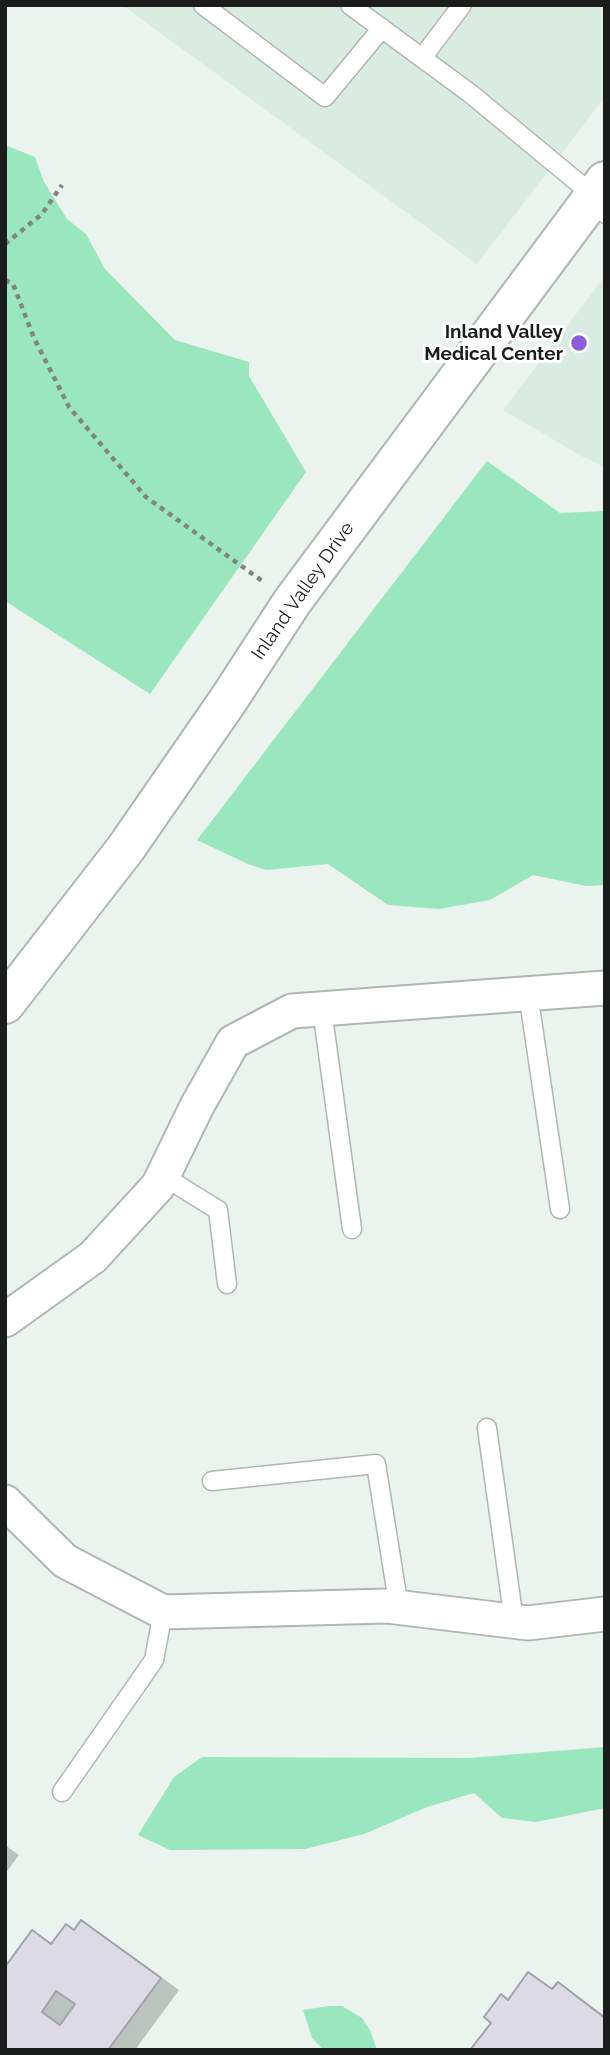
<!DOCTYPE html>
<style>
body{margin:0}
#map{position:relative;width:610px;height:2055px;overflow:hidden;background:#ebf3ee;font-family:Raleway,sans-serif}
canvas{display:block}
.frame{position:absolute;inset:0;border:7px solid #1a1d1b;pointer-events:none}
</style>
<div id="map">
<canvas width="610" height="2055"></canvas>
<div class="frame"></div>
</div>
<script>
const ctx = document.querySelector('canvas').getContext('2d');
ctx.lineJoin = 'round';
function paint(path, color) { ctx.fillStyle = color; ctx.fill(path, 'evenodd'); }
const poly = rows => new Path2D(rows.map(r => 'M' + r).join(''));
function trace(path, color, width, dash) { ctx.strokeStyle = color; ctx.lineWidth = width; ctx.lineCap = dash ? 'butt' : 'round'; ctx.setLineDash(dash || []); ctx.stroke(path); }
function drawText(font, color, halo, rows, align = 'center') {
  ctx.font = font + ' Raleway,sans-serif'; ctx.lineWidth = 6; ctx.setLineDash([]); ctx.textBaseline = 'middle'; ctx.strokeStyle = halo; ctx.fillStyle = color; for (const [text, x, y, turn = 0] of rows) {
    ctx.save(); ctx.translate(x, y); ctx.rotate((+turn || 0) * Math.PI / 180); ctx.textAlign = isNaN(turn) ? turn : align; if (halo) ctx.strokeText(text, 0, 0); ctx.fillText(text, 0, 0); ctx.restore();
  }
}
const built = poly([
 [122,5,605,5,605,97,477,264],
 [605,276,605,467,583,457,503,410]
]);
const green = poly([
 [5,145,35,157,44,182,67,219,86,234,105,269,175,340,249,362,249,376,306,472,150,694,5,601],
 [487,461,560,513,605,511,605,885,586,886,533,875,490,900,439,909,388,905,328,864,266,870,248,864,197,840],
 [605,1747,605,1808,536,1822,502,1818,474,1793,427,1807,364,1834,305,1849,170,1850,138,1835,174,1777,202,1757,469,1758],
 [329,2006,342,2006,362,2018,370,2030,377,2050,324,2050,312,2038,303,2010]
]);
const shadow = poly([
 [5,1845,19,1855,5,1874],
 [81,1922,100,1933,179,1990,135,2050,5,2050,33,1932,53,1944,75,1932],
 [529,1974,554,1990,558,1984,605,2016,605,2050,509,2001]
]);
const building = poly([
 [81,1920,161,1978,108,2050,5,2050,5,1967,32,1930,51,1944,66,1924,74,1930,81,1920],
 [56,1991,75,2004,60,2025,42,2012,56,1991],
 [528,1972,552,1989,558,1982,605,2018,605,2050,470,2050,491,2023,484,2017,501,1994,508,2000,528,1972]
]);
const path = poly([
 [5,244,42,214,62,185],
 [5,280,13,284,34,338,69,407,146,497,265,583]
]);
const service = poly([
 [203,5,325,97,382,28],
 [350,5,471,94,593,195,605,214],
 [422,58,462,5],
 [528,993,560,1209],
 [322,1009,352,1229],
 [163,1176,218,1210,227,1284],
 [487,1428,514,1621],
 [212,1481,376,1464,399,1608],
 [62,1792,154,1660,163,1612]
]);
const minor = poly([
 [5,1320,93,1257,158,1186,197,1106,233,1042,292,1011,605,988],
 [5,1502,65,1561,163,1612,387,1606,528,1623,605,1614]
]);
const tertiary = poly([
 [5,1004,126,848,229,699,292,602,605,181]
]);
const markers = [
 [579,343,9,"#895dd7"]
];
const poiNames = [
 ["Inland Valley",563,332],
 ["Medical Center",563,354]
];
const streetNames = [
 ["Inland Valley Drive",303,591,-55]
];
paint(built, '#daebe1');
paint(green, '#9ae6be');
paint(shadow, '#0003');
paint(building, '#dcdae3');
trace(building, '#a2a0a8', 2);
trace(service, '#afb7b2', 21);
trace(minor, '#afb7b2', 37);
trace(tertiary, '#afb7b2', 42);
trace(path, '#818683', 4.5, [5, 5]);
trace(service, '#fff', 18);
trace(minor, '#fff', 33);
trace(tertiary, '#fff', 38);
for (const [x, y, r, color] of markers) { const dot = new Path2D(); dot.arc(x, y, r, 0, 2 * Math.PI); ctx.fillStyle = color; ctx.fill(dot); trace(dot, '#fff', 2.5); }
drawText('bold 19px', '#1a1d1b', '#fff', poiNames, 'right');
drawText('19px', '#1a1d1b', '#fff', streetNames);
</script>
